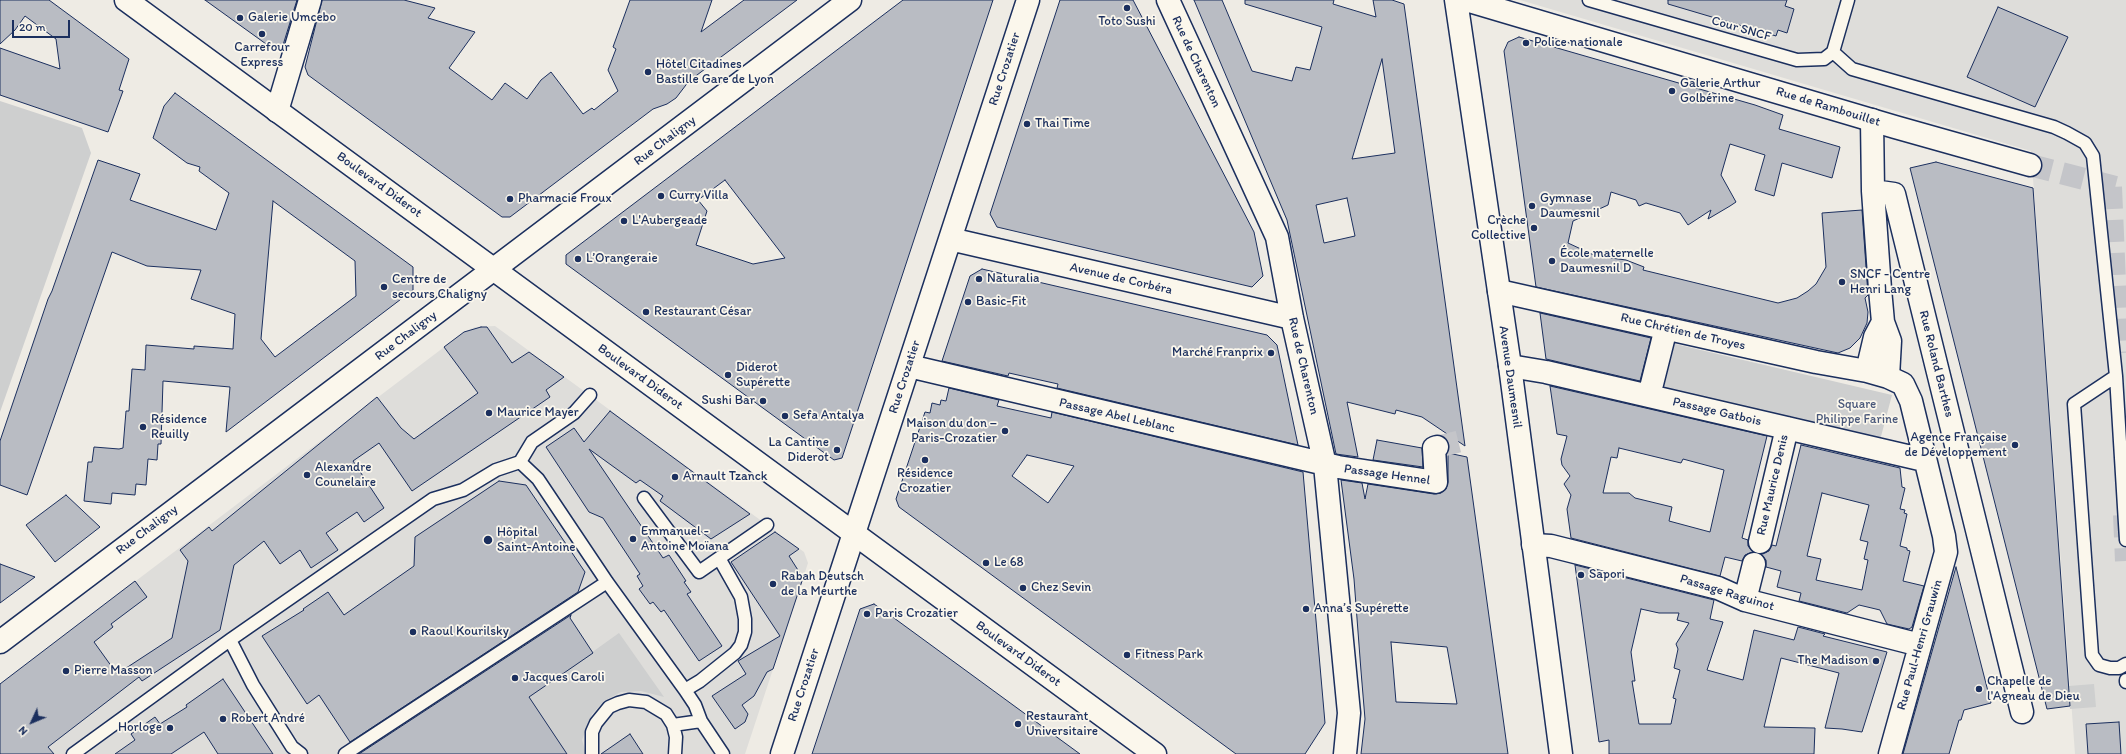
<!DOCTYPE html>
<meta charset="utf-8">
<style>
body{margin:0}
#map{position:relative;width:2126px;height:754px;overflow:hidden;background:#eeebe4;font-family:Itim,sans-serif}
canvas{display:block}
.north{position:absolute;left:12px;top:702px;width:40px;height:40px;-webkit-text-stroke:3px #fbf7ec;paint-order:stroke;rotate:226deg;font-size:11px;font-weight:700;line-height:16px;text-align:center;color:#1b2f5e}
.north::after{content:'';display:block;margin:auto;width:14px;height:18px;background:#1b2f5e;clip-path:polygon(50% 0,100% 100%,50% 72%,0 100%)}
.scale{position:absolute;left:12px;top:20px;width:58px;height:18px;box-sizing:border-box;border:2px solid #1b2f5e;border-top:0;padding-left:5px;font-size:12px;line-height:14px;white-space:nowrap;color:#1b2f5e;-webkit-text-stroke:3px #fbf7ec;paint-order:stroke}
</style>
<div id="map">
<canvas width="2126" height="754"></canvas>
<div class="north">N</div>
<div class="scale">20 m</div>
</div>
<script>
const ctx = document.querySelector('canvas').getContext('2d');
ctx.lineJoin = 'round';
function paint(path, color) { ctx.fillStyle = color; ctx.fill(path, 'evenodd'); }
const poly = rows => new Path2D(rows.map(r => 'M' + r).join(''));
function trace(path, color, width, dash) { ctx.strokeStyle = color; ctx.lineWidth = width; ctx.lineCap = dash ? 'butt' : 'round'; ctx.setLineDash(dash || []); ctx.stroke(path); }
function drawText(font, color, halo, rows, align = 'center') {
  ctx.font = font + ' Itim,sans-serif'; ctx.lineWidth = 3.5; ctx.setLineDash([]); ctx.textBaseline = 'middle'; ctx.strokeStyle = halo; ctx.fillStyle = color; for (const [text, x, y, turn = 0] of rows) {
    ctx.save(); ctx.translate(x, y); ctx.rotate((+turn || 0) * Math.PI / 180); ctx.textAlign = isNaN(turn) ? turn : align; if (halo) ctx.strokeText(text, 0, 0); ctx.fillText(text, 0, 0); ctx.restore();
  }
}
const built = poly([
 [1520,0,2126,0,2126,754,2075,754,2031,151],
 [495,326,804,552,808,563,745,754,0,754,0,684,464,332,475,327]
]);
const green = poly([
 [0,101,82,128,91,153,0,412],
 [1671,343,1892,395,1879,444,1659,391],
 [619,633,664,697,641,691,621,692,604,701,592,714,582,740,586,754,567,754,540,714,521,703],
 [2094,684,2096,707,2070,709,2069,686]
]);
const building = poly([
 [0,0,49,0,129,59,119,90,123,91,108,132,0,95,0,48,60,69,56,39,25,16,15,30,0,44,0,0],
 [205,0,297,0,283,45,273,49,205,0],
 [322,0,404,0,435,8,428,18,475,32,449,68,492,100,505,83,527,99,541,80,551,72,583,114,592,108,594,110,618,91,608,70,616,49,613,47,630,0,712,0,701,32,744,0,797,0,689,81,676,98,667,104,653,109,510,217,502,217,308,75,305,67,322,0],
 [903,0,993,0,842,458,834,460,566,264,566,255,903,0],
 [725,180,785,258,753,264,696,245,707,211,698,200,725,180],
 [1060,0,1133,0,1254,232,1263,276,1252,287,997,227,990,214,1060,0],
 [1194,0,1222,0,1252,71,1292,81,1296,67,1310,70,1322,27,1245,4,1245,0,1334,0,1333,4,1376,17,1373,0,1392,0,1404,4,1465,446,1422,417,1396,410,1395,414,1347,402,1358,457,1336,454,1287,220,1194,0],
 [1382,59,1395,153,1352,159,1382,59],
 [1347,198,1355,236,1324,243,1316,205,1347,198],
 [1668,0,1787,0,1785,6,1794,9,1787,33,1778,30,1776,36,1668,4,1668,0],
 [1998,7,2068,37,2035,107,1967,77,1998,7],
 [1519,37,1755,105,1783,115,1779,129,1840,147,1832,178,1782,163,1774,196,1755,190,1765,155,1730,144,1721,175,1736,202,1730,206,1708,219,1711,210,1688,225,1680,213,1646,203,1639,206,1636,200,1611,192,1608,205,1573,221,1568,243,1596,256,1626,260,1644,267,1643,270,1778,303,1797,298,1808,291,1816,284,1826,267,1822,213,1862,210,1868,295,1865,298,1868,312,1867,323,1860,338,1850,348,1838,353,1536,287,1504,51,1508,42,1519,37],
 [175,93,413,267,413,290,226,432,230,387,163,381,161,444,158,444,157,460,148,459,146,485,136,484,135,495,112,493,111,504,84,501,88,462,92,462,94,447,119,449,123,448,126,411,129,411,132,369,145,370,146,345,194,349,194,346,233,349,235,314,191,299,201,270,147,266,112,252,27,495,0,485,0,441,48,299,52,291,98,160,140,174,130,200,216,230,229,193,199,171,200,167,187,163,153,138,164,106,175,93],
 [273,201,355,261,356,296,275,357,261,339,273,201],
 [1936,162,2033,188,2070,706,2047,709,1910,168,1936,162],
 [982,269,1267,335,1277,345,1298,445,1057,388,1058,384,1009,373,1008,376,942,361,970,276,982,269],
 [1540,313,1651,338,1640,381,1546,359,1540,313],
 [481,327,487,327,512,363,529,352,564,377,546,390,550,397,412,491,379,443,353,461,384,508,364,522,357,512,326,533,338,550,311,568,300,550,280,564,264,541,234,565,220,630,142,681,139,677,48,747,54,754,0,754,0,684,135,581,147,597,111,624,113,627,94,642,117,674,172,638,188,561,180,550,209,527,212,531,377,397,401,428,414,439,478,393,444,347,464,332,481,327],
 [1550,386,1767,436,1742,538,1748,540,1748,546,1753,552,1745,555,1742,561,1725,557,1720,576,1571,538,1567,509,1571,495,1564,484,1570,476,1562,465,1561,459,1567,436,1557,434,1550,386],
 [1619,448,1681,463,1683,459,1724,470,1710,532,1669,521,1672,507,1635,498,1629,493,1603,493,1611,457,1617,458,1619,448],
 [949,388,999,400,997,406,1051,418,1052,412,1303,472,1325,723,1305,754,1236,754,899,507,896,499,925,412,930,413,932,403,940,405,941,400,946,401,949,388],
 [1027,455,1074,466,1048,503,1012,476,1027,455],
 [610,411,750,514,711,539,660,501,663,496,640,480,636,483,589,449,663,558,669,555,686,581,684,582,691,592,687,594,722,646,699,661,664,610,661,612,653,602,650,604,639,589,643,586,637,576,640,574,603,518,589,512,546,447,574,428,584,442,610,411],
 [1377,440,1422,448,1423,467,1373,460,1377,440],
 [1801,445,1900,468,1902,487,1905,488,1900,509,1905,510,1904,513,1907,514,1900,546,1907,548,1907,550,1910,551,1903,581,1924,586,1912,627,1909,629,1887,624,1880,610,1859,605,1847,613,1799,601,1801,593,1777,587,1781,571,1766,567,1766,560,1761,554,1769,551,1772,545,1776,546,1801,445],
 [1822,493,1869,505,1860,540,1868,542,1864,559,1868,560,1862,590,1816,580,1821,559,1807,556,1822,493],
 [1448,453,1467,457,1508,754,1361,754,1365,719,1361,671,1354,579,1341,480,1362,483,1365,499,1368,484,1434,494,1441,493,1446,489,1448,482,1448,453],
 [1391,642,1447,647,1457,704,1396,702,1391,642],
 [499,481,526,485,585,572,578,592,350,742,319,695,307,704,262,636,304,610,303,609,328,592,344,615,414,566,415,537,499,481],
 [66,495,100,527,55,562,26,525,66,495],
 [775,532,799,549,789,556,803,578,773,669,767,672,754,696,742,705,748,714,745,722,735,729,712,696,746,674,738,661,780,636,731,562,775,532],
 [0,564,35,577,0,603,0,564],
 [1575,565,1714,600,1710,619,1723,622,1707,670,1743,680,1754,630,1794,640,1798,627,1825,634,1823,636,1887,652,1862,732,1842,729,1825,728,1839,673,1781,658,1764,727,1815,728,1814,754,1609,754,1609,740,1599,742,1575,565],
 [1641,609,1659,613,1679,613,1677,620,1689,623,1676,644,1678,649,1674,668,1680,670,1673,698,1676,699,1671,724,1639,724,1632,681,1635,681,1631,652,1641,609],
 [1956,567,1991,703,1964,710,1961,720,1959,720,1949,754,1903,754,1956,567],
 [874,604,894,618,1080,754,812,754,860,609,874,604],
 [571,615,570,618,593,653,529,697,567,754,359,754,571,615],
 [223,679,273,754,218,754,204,732,171,754,115,754,135,740,131,734,155,717,160,724,187,707,186,705,223,679],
 [2119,722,2121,754,2088,754,2086,724,2119,722],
 [630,734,643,754,601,754,630,734]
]);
const streetTunnel = poly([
 [1437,447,1465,440]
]);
const secondaryTunnel = poly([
 [2030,165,2119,188],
 [2111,187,2118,353],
 [2124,515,2126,561]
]);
const lane = poly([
 [1589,0,1797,60,1824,59,1833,52,1848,0],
 [1833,52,1852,69,2054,127,2067,133,2085,143,2093,156,2116,376,2126,540],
 [2116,376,2074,404,2092,655,2099,665,2110,668,2119,668,2126,664],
 [520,462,538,479,607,582,685,690,695,705,701,721,723,754],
 [644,498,699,572,767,525],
 [230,640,253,685,292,747,301,754],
 [2126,682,2126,680],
 [685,690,700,681,735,653,741,645,745,632,745,619,741,597,719,558],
 [673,725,676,737,675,754],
 [73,754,230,640,433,499,463,490,496,470,520,462,532,442,574,413,590,395],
 [345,754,607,582],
 [592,754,592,732,596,723,609,707,618,703,629,700,646,702,666,714,673,725,701,721]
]);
const street = poly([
 [1168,0,1277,237,1292,318,1325,465,1349,713,1345,754],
 [277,111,310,0],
 [1872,120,1873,191,1880,289,1883,322,1890,341,1888,377],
 [1873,191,1894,194,2022,712],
 [950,239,1292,318],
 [1499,291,1816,362,1867,371,1888,377,1903,384,1911,401,1944,536,1946,552,1890,754],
 [909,366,1338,467,1436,482,1434,448,1437,447],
 [1510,366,1546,372,1924,460],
 [1867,371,1875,337,1883,322],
 [1649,396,1666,328],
 [1760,542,1787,428],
 [1533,545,1551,546,1718,588,1745,600,1920,645],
 [1745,600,1754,564],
 [0,642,850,0],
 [782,754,1028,0]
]);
const secondary = poly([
 [126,0,1155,754],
 [1456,0,1510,366,1561,754],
 [1466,0,1895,127,2030,165]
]);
const markers = [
 [1127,8,4,"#1b2f5e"],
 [240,18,4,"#1b2f5e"],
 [262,34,4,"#1b2f5e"],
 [1526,43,4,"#1b2f5e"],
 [648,72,4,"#1b2f5e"],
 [1672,91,4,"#1b2f5e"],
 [1027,124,4,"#1b2f5e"],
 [661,196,4,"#1b2f5e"],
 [510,199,4,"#1b2f5e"],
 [1532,206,4,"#1b2f5e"],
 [624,221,4,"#1b2f5e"],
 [1534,228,4,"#1b2f5e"],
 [578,259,4,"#1b2f5e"],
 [1552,261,4,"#1b2f5e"],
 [979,279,4,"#1b2f5e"],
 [1842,282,4,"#1b2f5e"],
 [384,287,4,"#1b2f5e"],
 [968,302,4,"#1b2f5e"],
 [646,312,4,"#1b2f5e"],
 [1271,353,4,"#1b2f5e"],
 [728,375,4,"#1b2f5e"],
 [763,401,4,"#1b2f5e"],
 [489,413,4,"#1b2f5e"],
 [785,416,4,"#1b2f5e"],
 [143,427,4,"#1b2f5e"],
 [1005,431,4,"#1b2f5e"],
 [2015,445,4,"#1b2f5e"],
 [837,450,4,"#1b2f5e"],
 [925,460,4,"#1b2f5e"],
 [307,475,4,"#1b2f5e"],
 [675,477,4,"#1b2f5e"],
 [633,539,4,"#1b2f5e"],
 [488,540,5,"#1b2f5e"],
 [986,563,4,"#1b2f5e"],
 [1581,575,4,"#1b2f5e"],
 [773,584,4,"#1b2f5e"],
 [1023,588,4,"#1b2f5e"],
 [1306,609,4,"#1b2f5e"],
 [867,614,4,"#1b2f5e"],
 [413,632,4,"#1b2f5e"],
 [1127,655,4,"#1b2f5e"],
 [1876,661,4,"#1b2f5e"],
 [66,671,4,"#1b2f5e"],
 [515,678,4,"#1b2f5e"],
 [1979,689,4,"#1b2f5e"],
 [223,719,4,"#1b2f5e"],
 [1018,724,4,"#1b2f5e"],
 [170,728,4,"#1b2f5e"]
];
const poiNames = [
 ["Galerie Umcebo",248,18],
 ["Toto Sushi",1127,22,"center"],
 ["Police nationale",1534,43],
 ["Carrefour",262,48,"center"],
 ["Express",262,63,"center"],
 ["Hôtel Citadines",656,65],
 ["Bastille Gare de Lyon",656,80],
 ["Galerie Arthur",1680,84],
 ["Golbérine",1680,99],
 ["Thai Time",1035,124],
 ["Curry Villa",669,196],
 ["Pharmacie Froux",518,199],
 ["Gymnase",1540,199],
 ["Daumesnil",1540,214],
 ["L'Aubergeade",632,221],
 ["Crèche",1526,221,"right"],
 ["Collective",1526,236,"right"],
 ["École maternelle",1560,254],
 ["Daumesnil D",1560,269],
 ["L’Orangeraie",586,259],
 ["SNCF - Centre",1850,275],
 ["Henri Lang",1850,290],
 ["Naturalia",987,279],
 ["Centre de",392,280],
 ["secours Chaligny",392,295],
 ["Basic-Fit",976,302],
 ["Restaurant César",654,312],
 ["Marché Franprix",1263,353,"right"],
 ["Diderot",736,368],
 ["Supérette",736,383],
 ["Sushi Bar",755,401,"right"],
 ["Maurice Mayer",497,413],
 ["Sefa Antalya",793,416],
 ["Résidence",151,420],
 ["Reuilly",151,435],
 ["Maison du don –",997,424,"right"],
 ["Paris-Crozatier",997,439,"right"],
 ["Agence Française",2007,438,"right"],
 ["de Développement",2007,453,"right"],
 ["La Cantine",829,443,"right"],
 ["Diderot",829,458,"right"],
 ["Alexandre",315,468],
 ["Counelaire",315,483],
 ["Résidence",925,474,"center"],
 ["Crozatier",925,489,"center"],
 ["Arnault Tzanck",683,477],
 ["Emmanuel -",641,532],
 ["Antoine Moïana",641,547],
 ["Hôpital",497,533],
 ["Saint-Antoine",497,548],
 ["Le 68",994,563],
 ["Sapori",1589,575],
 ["Rabah Deutsch",781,577],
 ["de la Meurthe",781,592],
 ["Chez Sevin",1031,588],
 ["Anna’s Supérette",1314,609],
 ["Paris Crozatier",875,614],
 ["Raoul Kourilsky",421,632],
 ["Fitness Park",1135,655],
 ["The Madison",1868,661,"right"],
 ["Pierre Masson",74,671],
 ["Jacques Caroli",523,678],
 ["Chapelle de",1987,682],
 ["l'Agneau de Dieu",1987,697],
 ["Restaurant",1026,717],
 ["Universitaire",1026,732],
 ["Robert André",231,719],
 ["Horloge",162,728,"right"]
];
const streetNames = [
 ["Cour SNCF",1741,29,16],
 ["Rue de Charenton",1196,62,65],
 ["Rue Crozatier",1005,69,-72],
 ["Rue de Rambouillet",1828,107,17],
 ["Rue Chaligny",665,141,-37],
 ["Boulevard Diderot",379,185,36],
 ["Avenue de Corbéra",1121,279,13],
 ["Rue Chrétien de Troyes",1683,332,13],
 ["Rue Chaligny",406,336,-37],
 ["Rue Roland Barthes",1936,364,76],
 ["Rue de Charenton",1303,366,77],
 ["Boulevard Diderot",640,377,36],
 ["Rue Crozatier",905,377,-72],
 ["Avenue Daumesnil",1510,377,82],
 ["Passage Gatbois",1717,412,13],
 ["Passage Abel Leblanc",1117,416,13],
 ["Passage Hennel",1387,475,8],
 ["Rue Maurice Denis",1773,485,-77],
 ["Rue Chaligny",147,530,-37],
 ["Passage Raguinot",1727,593,17],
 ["Rue Paul-Henri Grauwin",1920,645,-74],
 ["Boulevard Diderot",1018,654,36],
 ["Rue Crozatier",804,685,-72]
];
const parkNames = [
 ["Square",1857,405],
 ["Philippe Farine",1857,420]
];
paint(built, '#deddda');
paint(green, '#cecfcf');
paint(building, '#b9bcc3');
trace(building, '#1b2f5e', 1);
trace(streetTunnel, '#c4c5c9', 22, [22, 11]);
trace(secondaryTunnel, '#c4c5c9', 22, [22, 11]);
trace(lane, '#1b2f5e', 15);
trace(street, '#1b2f5e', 25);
trace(secondary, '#1b2f5e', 25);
trace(lane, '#fbf7ec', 12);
trace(street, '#fbf7ec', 22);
trace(secondary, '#fbf7ec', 22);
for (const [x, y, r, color] of markers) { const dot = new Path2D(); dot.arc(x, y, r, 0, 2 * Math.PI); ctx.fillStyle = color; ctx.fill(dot); trace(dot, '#fbf7ec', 1.5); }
drawText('13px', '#1b2f5e', '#fbf7ec', poiNames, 'left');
drawText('13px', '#1b2f5e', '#fbf7ec', streetNames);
drawText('13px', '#48577a', '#fbf7ec', parkNames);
</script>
